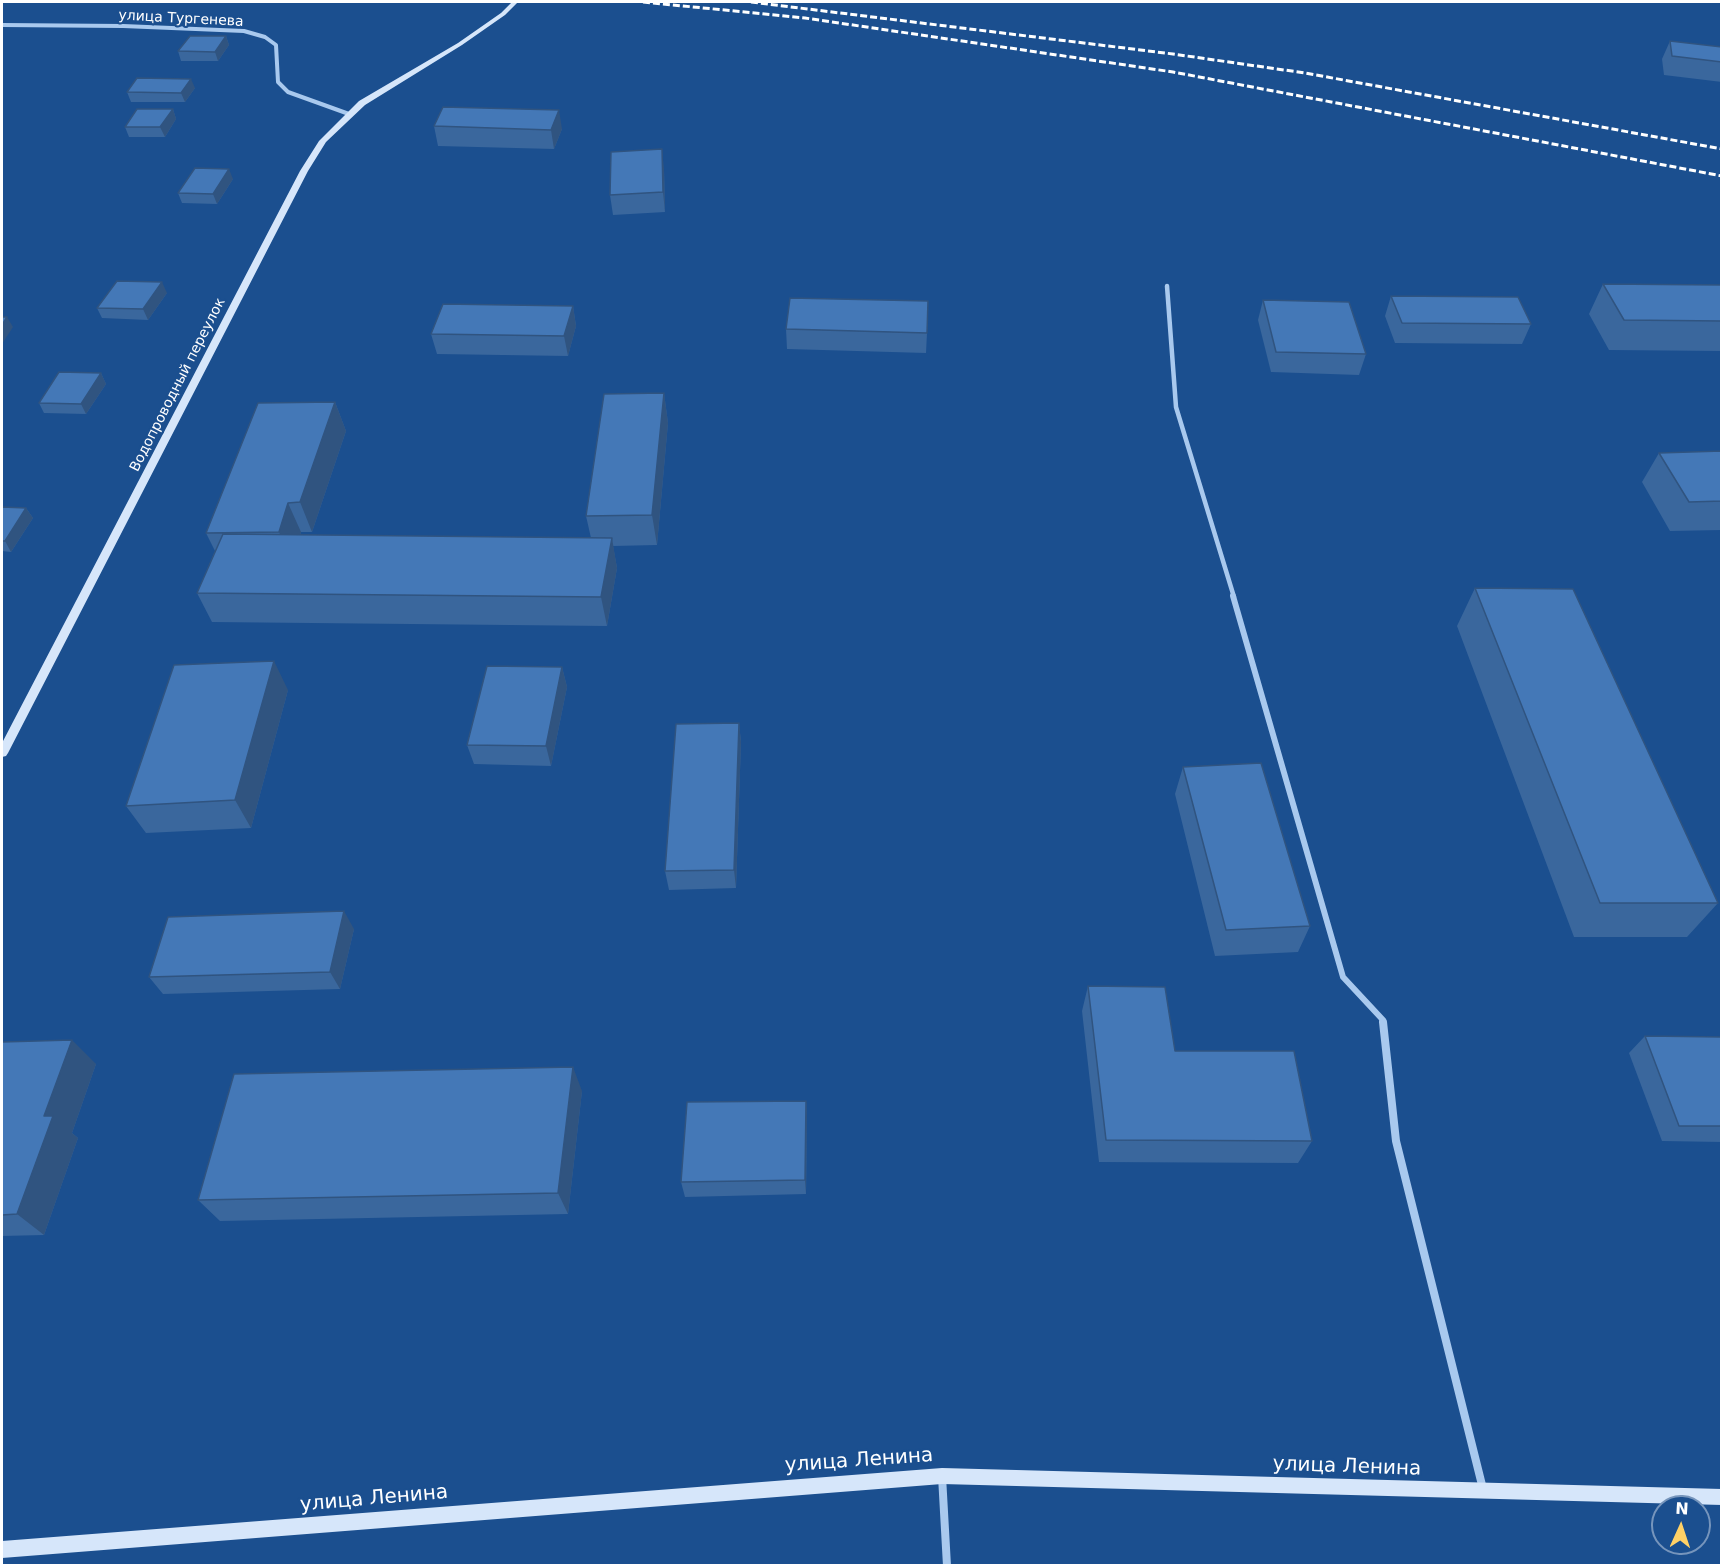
<!DOCTYPE html>
<meta charset="utf-8">
<style>
body{margin:0}
#map{position:relative;width:1723px;height:1567px;overflow:hidden;background:#1b4f8f;font-family:"DejaVu Sans",sans-serif}
canvas{display:block}
.frame{position:absolute;inset:0;border:3px solid #fff;pointer-events:none}
.north{position:absolute;left:1651px;top:1495px;width:60px;height:60px;box-sizing:border-box;background:#1b4f8f;border:2px solid #7695bc;border-radius:50%;rotate:3deg;font-size:16px;font-weight:700;line-height:24px;text-align:center;color:#fff}
.north::after{content:'';display:block;margin:auto;width:21px;height:27px;background:#ffd166;clip-path:polygon(50% 0,100% 100%,50% 72%,0 100%)}
</style>
<div id="map">
<canvas width="1723" height="1567"></canvas>
<div class="frame"></div>
<div class="north">N</div>
</div>
<script>
const ctx = document.querySelector('canvas').getContext('2d');
ctx.lineJoin = 'round';
const poly = rows => new Path2D(rows.map(r => 'M' + r).join(''));
function trace(path, color, width, dash) { ctx.strokeStyle = color; ctx.lineWidth = width; ctx.lineCap = dash ? 'butt' : 'round'; ctx.setLineDash(dash || []); ctx.stroke(path); }
function paint(path, color) { ctx.fillStyle = color; ctx.fill(path, 'evenodd'); }
function drawText(font, color, halo, rows, align = 'center') {
  ctx.font = font + ' "DejaVu Sans",sans-serif'; ctx.lineWidth = 4.5; ctx.setLineDash([]); ctx.textBaseline = 'middle'; ctx.strokeStyle = halo; ctx.fillStyle = color; for (const [text, x, y, turn = 0] of rows) {
    ctx.save(); ctx.translate(x, y); ctx.rotate((+turn || 0) * Math.PI / 180); ctx.textAlign = isNaN(turn) ? turn : align; if (halo) ctx.strokeText(text, 0, 0); ctx.fillText(text, 0, 0); ctx.restore();
  }
}
const streetFar3 = poly([
 [2,25,123,26,244,31,265,37,276,45,278,82,288,92,349,114]
]);
const streetFar2 = poly([
 [1167,286,1176,407,1234,597]
]);
const streetFar1 = poly([
 [1233,596,1343,977,1383,1020,1383,1024]
]);
const street = poly([
 [1383,1022,1396,1141,1483,1489],
 [942,1476,947,1566]
]);
const secondary = poly([
 [512,2,518,2,505,15,462,45,365,105,326,142,308,171,8,753,6,756,2,757,2,743,300,171,319,141,359,101,458,43,501,13,512,2],
 [942,1468,1722,1489,1722,1505,942,1484,2,1558,2,1541,942,1468]
]);
const rail = poly([
 [643,2,805,18,1173,72,1722,176],
 [751,2,1173,54,1305,73,1722,149]
]);
const wall = poly([
 [226,36,229,45,218,61,181,61,178,51],
 [1670,41,1722,47,1722,82,1664,75,1662,59],
 [195,88,185,102,131,102,127,92],
 [173,109,176,119,165,137,129,137,125,127],
 [434,126,562,129,554,149,438,146],
 [664,169,665,212,613,215,610,195],
 [233,179,217,204,182,203,178,193],
 [1603,284,1722,285,1722,351,1609,350,1589,314],
 [167,293,148,320,102,318,97,308],
 [1391,296,1531,324,1522,344,1395,343,1385,316],
 [1263,300,1366,354,1359,375,1271,372,1258,320],
 [573,306,576,326,568,356,437,354,431,334],
 [786,329,927,333,926,353,787,349],
 [101,373,106,384,86,414,44,413,39,403],
 [664,393,668,423,657,545,613,546,617,568,607,626,212,622,197,593,215,551,206,533,335,402,346,431,312,532,301,532,300,535,591,538,586,516],
 [1722,451,1722,530,1670,531,1642,482,1659,453],
 [2,507,26,508,33,518,11,552,2,551],
 [1475,588,1718,903,1687,937,1574,937,1457,626],
 [562,667,567,687,551,766,474,764,467,745],
 [288,690,251,828,146,833,126,806],
 [739,723,741,742,736,888,669,890,665,871],
 [1183,767,1310,926,1298,952,1215,956,1175,794],
 [354,929,340,989,163,994,149,977],
 [1088,986,1175,1051,1312,1141,1298,1163,1099,1162,1082,1011],
 [1645,1036,1722,1037,1722,1142,1662,1141,1629,1053],
 [2,1042,96,1064,72,1133,78,1138,44,1235,2,1236],
 [582,1091,568,1214,220,1221,198,1200],
 [806,1101,807,1116,806,1194,685,1197,681,1182]
]);
const shadedWall = poly([
 [226,36,229,45,218,61,215,52],
 [191,79,195,88,185,102,181,93],
 [173,109,176,119,165,137,160,127],
 [559,110,562,129,554,149,551,130],
 [662,149,664,169,665,212,663,192],
 [229,169,233,179,217,204,213,194],
 [162,282,167,293,148,320,143,309],
 [573,306,576,326,568,356,564,336],
 [7,317,13,327,2,344,2,325],
 [101,373,106,384,86,414,81,404],
 [664,393,668,423,657,545,652,515],
 [335,402,346,431,312,532,300,502],
 [288,503,301,532,292,562,279,532],
 [26,508,33,518,11,552,5,541],
 [612,538,617,568,607,626,601,597],
 [274,661,288,690,251,828,235,800],
 [562,667,567,687,551,766,546,746],
 [739,723,741,742,736,888,734,870],
 [344,911,354,929,340,989,330,972],
 [72,1040,96,1064,72,1133,78,1138,44,1235,17,1214,44,1116],
 [573,1067,582,1091,568,1214,558,1193],
 [806,1101,807,1116,806,1194,805,1180]
]);
const building = poly([
 [190,36,226,36,215,52,178,51,190,36],
 [1670,41,1722,47,1722,62,1672,56,1670,41],
 [137,78,191,79,181,93,127,92,137,78],
 [443,107,559,110,551,130,434,126,443,107],
 [137,109,173,109,160,127,125,127,137,109],
 [662,149,663,192,610,195,611,152,662,149],
 [195,168,229,169,213,194,178,193,195,168],
 [117,281,162,282,143,309,97,308,117,281],
 [1603,284,1722,285,1722,321,1624,320,1603,284],
 [1391,296,1518,297,1531,324,1402,323,1391,296],
 [790,298,928,301,927,333,786,329,790,298],
 [1263,300,1349,302,1366,354,1276,352,1263,300],
 [443,304,573,306,564,336,431,334,443,304],
 [2,317,7,317,2,325,2,317],
 [59,372,101,373,81,404,39,403,59,372],
 [664,393,652,515,586,516,604,394,664,393],
 [335,402,300,502,288,503,279,532,206,533,258,403,335,402],
 [1722,451,1722,501,1689,502,1659,453,1722,451],
 [2,507,26,508,5,541,2,541,2,507],
 [223,534,612,538,601,597,197,593,223,534],
 [1475,588,1573,589,1718,903,1600,903,1475,588],
 [274,661,235,800,126,806,174,665,274,661],
 [487,666,562,667,546,746,467,745,487,666],
 [739,723,734,870,665,871,676,724,739,723],
 [1261,763,1310,926,1226,930,1183,767,1261,763],
 [344,911,330,972,149,977,168,917,344,911],
 [1088,986,1165,987,1175,1051,1294,1051,1312,1141,1106,1140,1088,986],
 [1645,1036,1722,1037,1722,1126,1679,1126,1645,1036],
 [72,1040,44,1116,53,1116,17,1214,2,1215,2,1042,72,1040],
 [573,1067,558,1193,198,1200,234,1074,573,1067],
 [806,1101,805,1180,681,1182,687,1102,806,1101]
]);
const farStreetnames = [
 ["улица Тургенева",181,19,3],
 ["Водопроводный переулок",178,385,-63]
];
const nearStreetnames = [
 ["улица Ленина",859,1461,-4],
 ["улица Ленина",1347,1467,2],
 ["улица Ленина",374,1499,-5]
];
trace(streetFar3, '#a9c9ee', 4);
trace(streetFar2, '#a9c9ee', 4.5);
trace(streetFar1, '#a9c9ee', 6);
trace(street, '#a9c9ee', 8);
paint(secondary, '#d6e6fa');
trace(rail, '#fff', 3, [7, 3]);
paint(wall, '#3a679d');
paint(shadedWall, '#305480');
paint(building, '#4478b7');
trace(building, '#305480', 1.5);
drawText('14px', '#fff', '#1b4f8f', farStreetnames);
drawText('20px', '#fff', '#1b4f8f', nearStreetnames);
</script>
